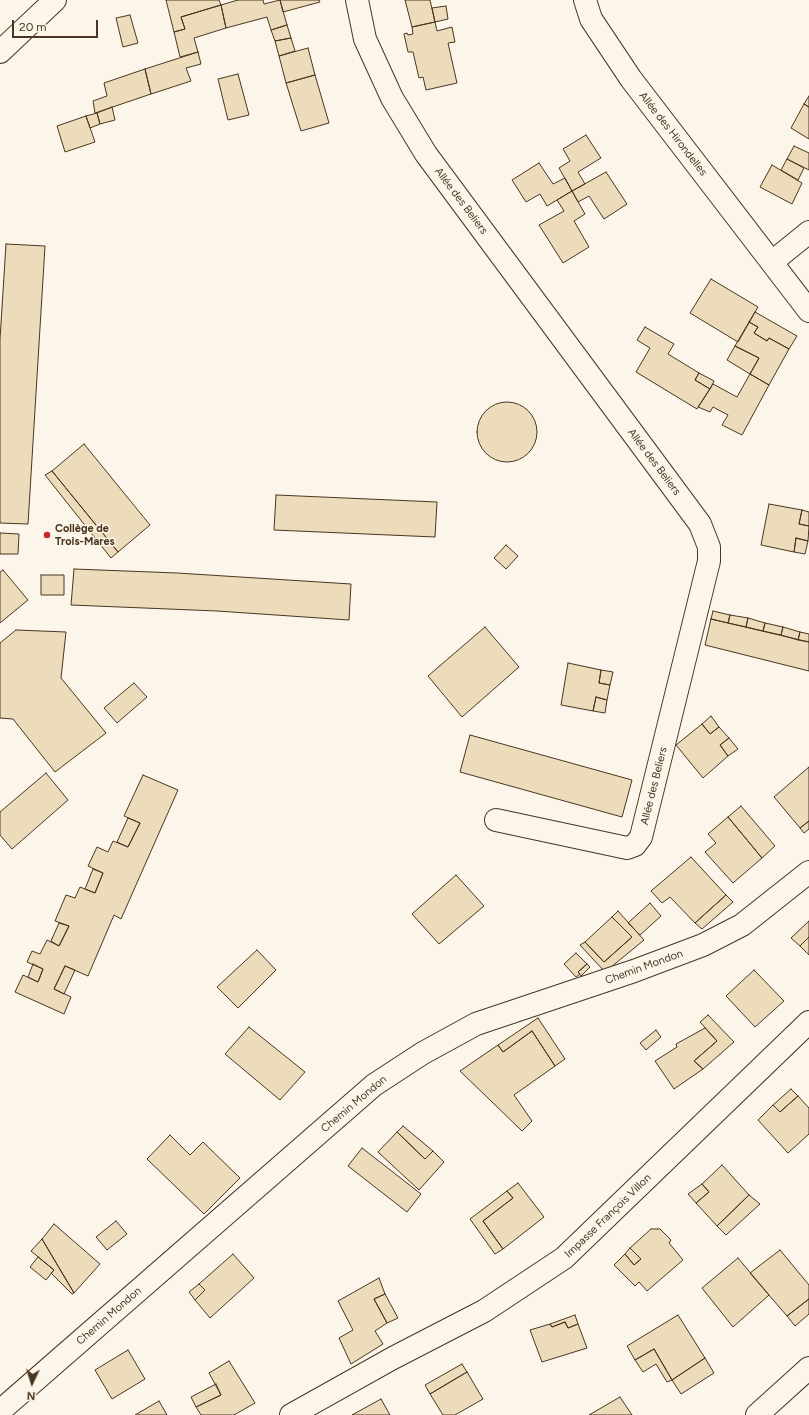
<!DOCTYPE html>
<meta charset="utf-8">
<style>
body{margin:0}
#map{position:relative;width:809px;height:1415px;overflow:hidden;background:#fbf6e9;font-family:Figtree,sans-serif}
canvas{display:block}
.north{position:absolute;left:12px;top:1363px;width:40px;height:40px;-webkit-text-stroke:3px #fbf6e9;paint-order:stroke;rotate:184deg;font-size:11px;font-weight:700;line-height:16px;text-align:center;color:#4a3520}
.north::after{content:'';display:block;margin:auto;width:14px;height:18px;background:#4a3520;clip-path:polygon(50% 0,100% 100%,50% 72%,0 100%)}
.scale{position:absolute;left:12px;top:20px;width:86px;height:18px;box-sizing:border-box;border:2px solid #4a3520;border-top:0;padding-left:5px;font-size:12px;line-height:14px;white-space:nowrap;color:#4a3520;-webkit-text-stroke:3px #fbf6e9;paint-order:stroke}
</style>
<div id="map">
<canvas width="809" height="1415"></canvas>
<div class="north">N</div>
<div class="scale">20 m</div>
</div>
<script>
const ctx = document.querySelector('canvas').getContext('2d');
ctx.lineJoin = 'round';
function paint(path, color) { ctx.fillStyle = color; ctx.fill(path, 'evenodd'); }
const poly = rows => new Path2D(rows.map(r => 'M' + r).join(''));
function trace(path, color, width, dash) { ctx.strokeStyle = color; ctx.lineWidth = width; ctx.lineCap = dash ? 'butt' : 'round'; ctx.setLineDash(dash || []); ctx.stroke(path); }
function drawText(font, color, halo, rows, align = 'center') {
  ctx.font = font + ' Figtree,sans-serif'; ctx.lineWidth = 3; ctx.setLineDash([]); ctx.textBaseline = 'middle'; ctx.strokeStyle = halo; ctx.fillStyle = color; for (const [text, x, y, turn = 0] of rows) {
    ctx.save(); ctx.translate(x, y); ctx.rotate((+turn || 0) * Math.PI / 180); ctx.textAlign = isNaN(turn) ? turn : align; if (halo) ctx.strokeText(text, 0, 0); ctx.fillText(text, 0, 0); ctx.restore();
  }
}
const building = poly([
 [166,0,219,0,221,5,181,17,185,29,174,32,166,0],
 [238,0,263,0,264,4,280,0,287,25,271,30,267,17,226,28,221,5,238,0],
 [280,0,319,0,320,2,283,12,280,0],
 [405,0,430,0,435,22,412,27,405,0],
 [221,5,226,28,194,38,198,52,180,57,174,32,185,29,181,17,221,5],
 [446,6,448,19,435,22,432,8,446,6],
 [130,15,138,43,123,47,116,18,130,15],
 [435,22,437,31,452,27,455,42,448,43,457,83,426,90,423,77,419,78,413,52,408,52,404,34,407,33,408,35,413,34,412,27,435,22],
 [287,25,291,38,275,41,271,30,287,25],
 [291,38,295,51,279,56,275,41,291,38],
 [308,48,315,75,286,83,279,56,308,48],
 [198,52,201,64,186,68,191,81,151,94,145,69,198,52],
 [145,69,151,94,95,113,93,101,107,96,104,83,145,69],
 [238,74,249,115,228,120,218,79,238,74],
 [315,75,329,123,301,131,286,83,315,75],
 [809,96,809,107,804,104,809,96],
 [804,104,809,107,809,139,791,128,804,104],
 [112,107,115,120,100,124,97,113,112,107],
 [97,113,100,124,90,128,86,116,97,113],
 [86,116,95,142,65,152,57,126,86,116],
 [586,135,601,158,578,172,585,184,572,191,559,168,570,161,563,149,586,135],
 [794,146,809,153,809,170,787,159,794,146],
 [787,159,804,168,798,180,781,170,787,159],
 [539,163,553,184,565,178,572,191,547,206,540,194,526,202,512,180,539,163],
 [772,165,802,183,792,204,760,187,772,165],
 [606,172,627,204,604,219,589,196,578,202,572,191,606,172],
 [572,191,585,214,574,221,589,247,563,263,539,225,564,211,557,200,572,191],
 [6,244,45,246,28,524,0,523,0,339,6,244],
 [711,279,758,307,738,342,690,313,711,279],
 [755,312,797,336,789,349,769,338,767,341,754,333,758,327,749,322,755,312],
 [749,322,758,327,754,333,767,341,769,338,789,349,769,385,750,374,759,358,735,346,749,322],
 [645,327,674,344,668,354,699,373,695,380,710,389,697,409,636,372,650,348,637,340,645,327],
 [735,346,759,358,750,374,727,360,735,346],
 [699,373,714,381,710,389,695,380,699,373],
 [750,374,769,385,742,435,722,425,728,415,713,407,710,412,698,407,713,384,737,397,750,374],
 '477 432a30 30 0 1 1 60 0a30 30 0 1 1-60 0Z',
 [84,444,150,525,118,552,52,471,84,444],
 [52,471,118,552,111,558,45,475,52,471],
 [276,495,437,502,435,537,274,530,276,495],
 [769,504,802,510,799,524,809,526,808,541,796,538,794,552,761,545,769,504],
 [802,510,809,512,809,526,799,524,802,510],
 [0,533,19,534,18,554,0,554,0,533],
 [796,538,808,541,805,554,794,552,796,538],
 [506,545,518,556,506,569,494,558,506,545],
 [74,569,177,573,351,584,349,620,217,611,71,605,74,569],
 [3,570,28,600,0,623,0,572,3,570],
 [41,575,64,575,64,595,41,595,41,575],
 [713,611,730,615,728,623,711,619,713,611],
 [730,615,748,618,746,627,728,623,730,615],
 [748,618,765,623,763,631,746,627,748,618],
 [711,619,809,642,809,671,705,645,711,619],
 [765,623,783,627,781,635,763,631,765,623],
 [485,627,519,667,462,717,428,676,485,627],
 [783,627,800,632,798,640,781,635,783,627],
 [16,630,66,632,61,678,106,733,55,772,13,719,0,718,0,643,16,630],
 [800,632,809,634,809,642,798,640,800,632],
 [568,663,601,670,599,683,610,685,607,700,596,697,593,711,561,705,568,663],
 [601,670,613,672,610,685,599,683,601,670],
 [134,683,147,697,117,723,104,708,134,683],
 [596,697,607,700,605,713,593,711,596,697],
 [711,716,719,727,710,734,702,724,711,716],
 [702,724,710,734,719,727,729,738,720,745,728,756,703,778,676,745,702,724],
 [470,735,632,780,622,817,460,772,470,735],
 [729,738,738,749,728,756,720,745,729,738],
 [809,767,809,821,800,828,774,797,809,767],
 [46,773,68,800,12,849,0,835,0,812,46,773],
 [143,775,178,790,121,919,114,915,88,976,65,966,54,989,71,997,64,1014,15,992,23,975,38,982,43,969,27,962,32,951,40,954,47,940,59,946,69,926,55,921,66,895,75,898,80,887,95,893,103,873,88,866,97,847,108,852,113,841,128,847,140,823,124,816,143,775],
 [741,806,775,846,762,858,728,817,741,806],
 [728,817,762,858,733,883,705,852,716,843,708,834,728,817],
 [128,818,140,823,128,847,117,842,128,818],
 [809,821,809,829,804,833,800,828,809,821],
 [691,857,726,895,695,923,670,897,662,903,651,891,691,857],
 [93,869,103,873,95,893,85,889,93,869],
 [456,875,484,906,439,944,412,914,456,875],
 [726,895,733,902,702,929,695,923,726,895],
 [650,903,661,916,640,935,628,923,650,903],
 [618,911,644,940,605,972,580,945,585,942,604,962,632,937,612,917,618,911],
 [612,917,632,937,604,962,585,942,612,917],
 [809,921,809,937,800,946,791,938,809,921],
 [59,923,69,926,59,946,51,941,59,923],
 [809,937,809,955,800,946,809,937],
 [257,950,276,970,238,1008,217,987,257,950],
 [576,953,587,964,578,972,580,974,576,977,564,964,576,953],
 [33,964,43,969,38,982,28,977,33,964],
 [587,964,590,967,581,976,578,972,587,964],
 [65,966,75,970,64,994,54,989,65,966],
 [754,970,784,1001,755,1027,726,996,754,970],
 [708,1015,734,1042,703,1069,694,1061,717,1041,700,1022,708,1015],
 [538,1018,565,1059,555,1066,532,1031,503,1052,498,1045,538,1018],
 [249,1027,305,1072,280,1100,225,1054,249,1027],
 [705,1028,717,1041,694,1061,703,1069,674,1089,655,1061,677,1047,676,1044,705,1028],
 [656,1030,661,1037,646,1050,640,1043,656,1030],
 [532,1031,555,1066,514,1095,532,1121,522,1131,460,1071,498,1045,503,1052,532,1031],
 [791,1089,798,1096,780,1112,773,1105,791,1089],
 [798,1096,809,1108,809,1134,788,1153,758,1120,773,1105,780,1112,798,1096],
 [403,1126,433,1151,425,1159,397,1132,403,1126],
 [397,1132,425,1159,433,1151,444,1162,419,1190,378,1152,397,1132],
 [170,1135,190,1155,203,1142,240,1178,204,1214,147,1159,170,1135],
 [362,1148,421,1194,407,1212,348,1166,362,1148],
 [722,1165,749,1195,717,1226,696,1203,709,1192,702,1184,722,1165],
 [518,1183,544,1217,503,1249,483,1221,513,1198,507,1191,518,1183],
 [702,1184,709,1192,696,1203,688,1194,702,1184],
 [507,1191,513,1198,483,1221,503,1249,495,1254,470,1219,507,1191],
 [749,1195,760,1204,726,1235,717,1226,749,1195],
 [116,1221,127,1234,107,1250,96,1237,116,1221],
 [54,1224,100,1264,74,1293,42,1239,54,1224],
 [651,1229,660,1229,671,1240,669,1243,683,1260,647,1291,639,1282,635,1286,614,1265,625,1254,634,1265,641,1259,630,1248,651,1229],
 [42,1239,74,1293,72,1294,51,1273,54,1270,31,1251,42,1239],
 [630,1248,641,1259,634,1265,625,1254,630,1248],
 [780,1250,809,1285,809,1299,787,1316,750,1273,780,1250],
 [233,1254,254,1278,210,1318,195,1300,205,1290,199,1284,233,1254],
 [38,1257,54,1270,46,1280,30,1267,38,1257],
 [738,1258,769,1295,733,1327,702,1288,738,1258],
 [379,1278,385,1294,374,1299,387,1323,375,1331,383,1344,351,1364,339,1338,353,1330,338,1301,379,1278],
 [199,1284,205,1290,195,1300,189,1292,199,1284],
 [385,1294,398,1318,387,1323,374,1299,385,1294],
 [809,1299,809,1314,795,1326,787,1316,809,1299],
 [575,1315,578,1324,568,1328,565,1322,552,1327,550,1324,575,1315],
 [678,1315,705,1358,672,1380,654,1349,635,1360,627,1346,678,1315],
 [565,1322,568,1328,578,1324,587,1348,542,1362,530,1330,550,1324,552,1327,565,1322],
 [654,1349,672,1380,667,1382,656,1364,643,1372,635,1360,654,1349],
 [128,1350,145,1379,112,1399,95,1370,128,1350],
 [705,1358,714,1373,681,1394,672,1380,705,1358],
 [229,1361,255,1403,234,1415,201,1415,196,1407,221,1395,209,1373,229,1361],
 [462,1364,467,1372,430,1394,425,1385,462,1364],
 [467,1372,483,1399,455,1415,443,1415,430,1394,467,1372],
 [216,1384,221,1395,196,1407,191,1397,216,1384],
 [620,1397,632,1415,589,1415,620,1397],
 [381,1399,390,1415,352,1415,381,1399],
 [159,1401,167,1415,135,1415,159,1401]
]);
const minor = poly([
 [357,0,365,39,392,98,426,154,700,524,709,547,709,561,641,837,635,845,627,848,496,820],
 [585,0,591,19,631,79,809,311],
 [0,52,55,0],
 [772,262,809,232],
 [0,1411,374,1085,423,1053,476,1024,634,971,703,945,742,925,809,872],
 [291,1415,393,1358,484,1311,564,1258,809,1022],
 [757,1415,809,1368]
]);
const markers = [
 [47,535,4,"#c62828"]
];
const streetNames = [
 ["Allée des Hirondelles",673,134,52],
 ["Allée des Beliers",461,201,53],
 ["Allée des Beliers",654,462,53],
 ["Allée des Beliers",654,786,-76],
 ["Chemin Mondon",644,967,-20],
 ["Chemin Mondon",354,1104,-40],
 ["Impasse François Villon",608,1216,-44],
 ["Chemin Mondon",109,1316,-41]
];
const poiNames = [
 ["Collège de",55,529],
 ["Trois-Mares",55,542]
];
paint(building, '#ecdcbc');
trace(building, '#4a3520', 1);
trace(minor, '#4a3520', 24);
trace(minor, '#fbf6e9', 22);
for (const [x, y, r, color] of markers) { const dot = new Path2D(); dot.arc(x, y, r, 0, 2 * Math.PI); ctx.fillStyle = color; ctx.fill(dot); trace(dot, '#fbf6e9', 1.5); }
drawText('11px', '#4a3520', '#fbf6e9', streetNames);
drawText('bold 11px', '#4a3520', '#fbf6e9', poiNames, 'left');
</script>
